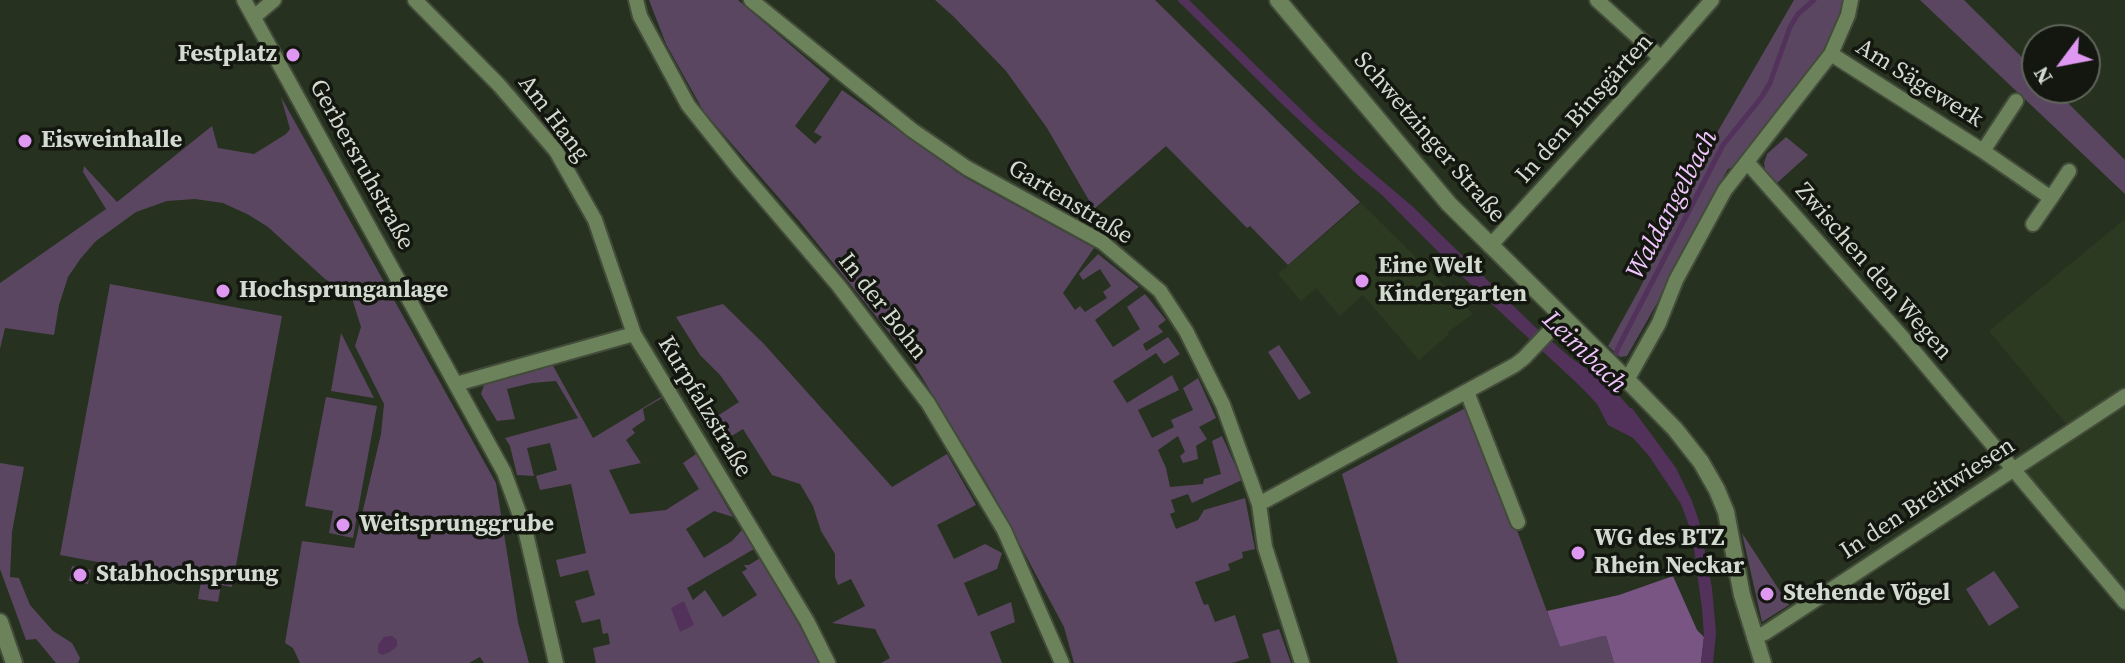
<!DOCTYPE html>
<meta charset="utf-8">
<style>
body{margin:0}
#map{position:relative;width:2125px;height:663px;overflow:hidden;background:#27311f;font-family:"Source Serif 4",serif}
canvas{display:block}
.north{position:absolute;left:2021px;top:24px;width:80px;height:80px;box-sizing:border-box;background:#13170f;border:2px solid #60655c;border-radius:50%;rotate:238deg;font-size:22px;font-weight:700;line-height:32px;text-align:center;color:#d3dacf}
.north::after{content:'';display:block;margin:auto;width:28px;height:36px;background:#de98f2;clip-path:polygon(50% 0,100% 100%,50% 72%,0 100%)}
</style>
<div id="map">
<canvas width="2125" height="663"></canvas>
<div class="north">N</div>
</div>
<script>
const ctx = document.querySelector('canvas').getContext('2d');
ctx.lineJoin = 'round';
function paint(path, color) { ctx.fillStyle = color; ctx.fill(path, 'evenodd'); }
const poly = rows => new Path2D(rows.map(r => 'M' + r).join(''));
function trace(path, color, width, dash) { ctx.strokeStyle = color; ctx.lineWidth = width; ctx.lineCap = dash ? 'butt' : 'round'; ctx.setLineDash(dash || []); ctx.stroke(path); }
function drawText(font, color, halo, rows, align = 'center') {
  ctx.font = font + ' "Source Serif 4",serif'; ctx.lineWidth = 7; ctx.setLineDash([]); ctx.textBaseline = 'middle'; ctx.strokeStyle = halo; ctx.fillStyle = color; for (const [text, x, y, turn = 0] of rows) {
    ctx.save(); ctx.translate(x, y); ctx.rotate((+turn || 0) * Math.PI / 180); ctx.textAlign = isNaN(turn) ? turn : align; if (halo) ctx.strokeText(text, 0, 0); ctx.fillText(text, 0, 0); ctx.restore();
  }
}
const built = poly([
 [1361,203,1473,314,1448,332,1449,334,1419,360,1363,295,1340,316,1316,288,1301,301,1278,274],
 [2125,219,2125,613,2011,478,2067,425,1989,331]
]);
const green = poly([
 [649,0,738,0,830,79,795,126,815,144,822,137,814,132,842,90,964,177,1094,248,1063,293,1075,310,1080,306,1085,312,1107,298,1103,292,1111,286,1100,269,1083,280,1079,274,1098,254,1139,287,1095,320,1113,347,1140,329,1127,307,1145,294,1166,320,1158,326,1163,332,1143,344,1146,351,1168,337,1180,354,1164,364,1156,353,1113,381,1127,403,1172,375,1179,390,1138,410,1152,438,1174,427,1171,420,1193,410,1183,388,1198,378,1216,418,1199,427,1207,439,1196,446,1198,459,1183,463,1180,456,1185,452,1178,436,1158,450,1166,468,1170,487,1203,484,1204,479,1221,474,1212,441,1222,436,1242,480,1192,503,1188,494,1171,500,1175,512,1170,514,1176,529,1198,520,1204,510,1245,498,1255,549,1242,552,1243,558,1228,564,1230,570,1195,582,1204,605,1208,604,1215,622,1235,615,1249,658,1232,663,1074,663,1064,627,989,487,912,361,800,222,704,112,666,44],
 [935,0,1155,0,1360,202,1288,265,1250,226,1247,228,1166,146,1094,209,1047,128,1006,71,953,16],
 [1794,0,1852,0,1831,54,1747,162,1728,169,1682,251,1656,305,1627,356,1620,357,1608,346,1639,290,1700,162],
 [1920,0,1964,0,2037,72,2037,88,2053,88,2125,160,2125,194],
 [281,97,496,483,518,622,529,663,484,663,480,657,469,663,300,663,293,648,285,643,302,541,354,548,381,434,384,404,355,346,361,327,351,295,325,279,268,227,249,215,223,203,195,199,167,201,136,212,96,241,81,258,68,277,59,305,54,335,5,328,0,349,0,283,106,209,83,172,84,166,117,202,212,126,218,148,254,154,286,134,290,129],
 [1786,137,1808,155,1777,183,1765,170,1764,163,1767,154],
 [110,284,282,316,232,587,221,585,218,602,198,599,201,581,60,555],
 [723,304,764,344,892,487,947,454,976,505,937,525,954,559,985,544,1002,553,997,569,964,583,978,616,1011,602,1015,622,990,632,1002,663,881,663,890,658,875,629,832,623,865,606,851,579,838,585,835,577,835,554,821,531,813,506,800,484,772,475,743,429,722,442,720,448,708,429,708,422,739,402,720,375,700,355,676,317],
 [341,333,374,398,331,391],
 [1279,345,1311,393,1299,400,1268,352],
 [552,364,593,438,661,397,662,398,643,409,645,420,632,429,635,433,626,440,641,463,609,470,630,514,666,510,699,489,683,463,696,454,733,517,714,511,686,529,704,558,732,541,742,530,754,549,687,588,693,600,705,590,723,617,757,595,742,572,747,569,744,565,749,565,760,558,821,663,596,663,593,648,610,644,608,633,603,634,600,619,582,623,575,601,595,595,588,570,560,577,556,560,586,553,571,484,540,490,536,476,557,470,550,443,527,448,534,476,517,475,510,446,505,438,578,418,556,381,532,383,507,389,515,419,497,421,481,394,484,385],
 [326,397,377,406,353,538,329,533,333,511,305,506],
 [1471,405,1560,647,1602,635,1606,636,1614,663,1398,663,1342,474],
 [0,463,24,467,12,532,10,577,19,578,30,605,53,631,72,643,80,658,78,663,56,663,36,639,26,640,0,569],
 [1742,533,1789,605,1762,622],
 [72,566,91,570,88,584,69,581],
 [1994,571,2019,607,1989,626,1966,589],
 [1279,629,1291,663,1271,663,1262,634]
]);
const forest = poly([
 [1673,576,1697,630,1704,637,1701,663,1614,663,1606,636,1602,636,1560,647,1547,611,1619,595]
]);
const water = poly([
 [1177,0,1189,0,1320,128,1412,206,1534,326,1570,357,1591,372,1600,374,1630,408,1632,408,1676,468,1692,501,1699,521,1712,588,1716,633,1713,663,1701,663,1704,637,1702,609,1692,534,1681,504,1649,456,1633,438,1608,425,1597,404,1581,387,1466,280,1382,195,1360,177,1283,105],
 [684,601,694,625,680,632,671,608],
 [392,636,397,640,397,646,390,652,382,655,378,652,378,645,384,637]
]);
const stream = poly([
 [1601,384,1605,380,1619,346,1723,145,1761,98,1770,83,1790,27,1798,14,1814,0]
]);
const minor = poly([
 [244,0,504,472,525,529,556,663],
 [415,0,499,85,556,151,595,220,634,334],
 [636,0,640,16,688,105,739,169,838,285,928,403,1004,530,1062,663],
 [751,0,912,130,967,168,1102,242,1160,291,1186,331,1223,405,1259,504,1265,547,1302,663],
 [1597,0,1661,58],
 [254,17,274,0],
 [1831,54,1983,151,2051,198,2033,224],
 [1983,151,2016,101],
 [1747,162,1902,337,2125,602],
 [2051,198,2069,171],
 [1490,246,1661,58,1712,0],
 [1627,380,1659,323,1676,280,1725,190,1831,54,1848,15,1851,0],
 [456,384,634,334,807,621,828,663],
 [1467,392,1518,522],
 [1259,504,1515,365,1524,358,1562,318],
 [1754,637,1765,633,2125,396]
]);
const tertiary = poly([
 [1278,0,1449,204,1627,380,1675,429,1701,462,1717,490,1726,512,1742,595,1763,663],
 [0,622,14,663]
]);
const markers = [
 [293,55,8,"#de98f2"],
 [25,141,8,"#de98f2"],
 [1362,281,8,"#de98f2"],
 [223,291,8,"#de98f2"],
 [343,525,8,"#de98f2"],
 [1578,553,8,"#de98f2"],
 [80,575,8,"#de98f2"],
 [1767,594,8,"#de98f2"]
];
const poiNames = [
 ["Festplatz",277,55,"right"],
 ["Eisweinhalle",41,141],
 ["Eine Welt",1378,267],
 ["Kindergarten",1378,295],
 ["Hochsprunganlage",239,291],
 ["Weitsprunggrube",359,525],
 ["WG des BTZ",1594,539],
 ["Rhein Neckar",1594,567],
 ["Stabhochsprung",96,575],
 ["Stehende Vögel",1783,594]
];
const streetNames = [
 ["Am Sägewerk",1919,84,32],
 ["In den Binsgärten",1585,109,-48],
 ["Am Hang",553,119,53],
 ["Schwetzinger Straße",1429,138,49],
 ["Gerbersruhstraße",361,165,61],
 ["Gartenstraße",1070,203,31],
 ["Zwischen den Wegen",1873,272,49],
 ["In der Bohn",882,307,52],
 ["Kurpfalzstraße",704,407,59],
 ["In den Breitwiesen",1928,499,-33]
];
const waterNames = [
 ["Waldangelbach",1673,205,-62],
 ["Leimbach",1584,353,44]
];
paint(built, '#2d3a22');
paint(green, '#5a4661');
paint(forest, '#785583');
paint(water, '#52315b');
trace(stream, '#52315b', 5);
trace(minor, '#434c3b', 18);
trace(tertiary, '#434c3b', 20);
trace(minor, '#6c825a', 14);
trace(tertiary, '#6c825a', 16);
for (const [x, y, r, color] of markers) { const dot = new Path2D(); dot.arc(x, y, r, 0, 2 * Math.PI); ctx.fillStyle = color; ctx.fill(dot); trace(dot, '#13170f', 3); }
drawText('bold 24px', '#d3dacf', '#13170f', poiNames, 'left');
drawText('24px', '#d3dacf', '#13170f', streetNames);
drawText('italic 26px', '#f1c6fe', '#13170f', waterNames);
</script>
